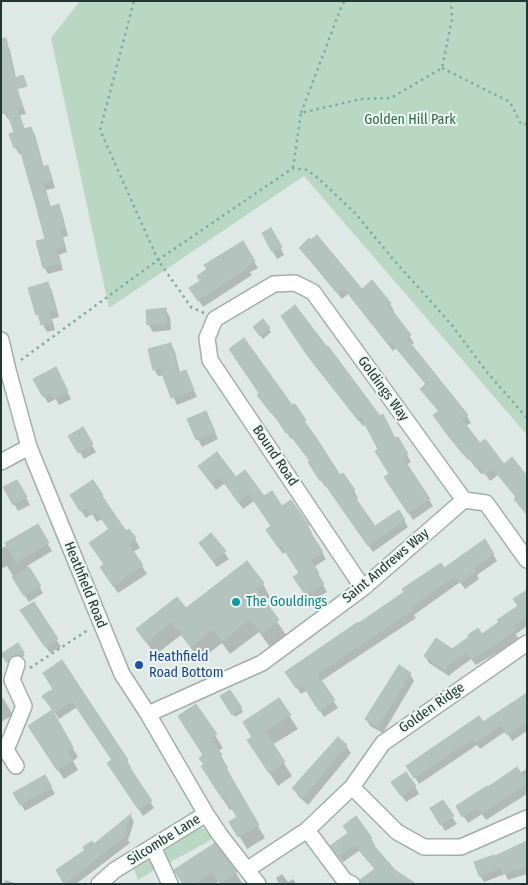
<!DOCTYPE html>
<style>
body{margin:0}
#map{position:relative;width:528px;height:885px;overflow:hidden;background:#dee8e5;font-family:"Fira Sans Condensed",sans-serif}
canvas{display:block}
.frame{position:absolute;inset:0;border:2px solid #213732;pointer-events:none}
</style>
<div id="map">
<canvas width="528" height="885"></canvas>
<div class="frame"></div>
</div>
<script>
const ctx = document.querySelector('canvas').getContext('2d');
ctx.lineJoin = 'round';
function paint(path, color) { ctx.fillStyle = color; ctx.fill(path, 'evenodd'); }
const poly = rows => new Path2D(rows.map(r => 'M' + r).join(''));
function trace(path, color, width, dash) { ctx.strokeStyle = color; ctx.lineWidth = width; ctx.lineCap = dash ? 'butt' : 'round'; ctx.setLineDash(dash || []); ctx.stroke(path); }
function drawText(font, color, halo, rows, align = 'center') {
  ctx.font = font + ' "Fira Sans Condensed",sans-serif'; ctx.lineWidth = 4; ctx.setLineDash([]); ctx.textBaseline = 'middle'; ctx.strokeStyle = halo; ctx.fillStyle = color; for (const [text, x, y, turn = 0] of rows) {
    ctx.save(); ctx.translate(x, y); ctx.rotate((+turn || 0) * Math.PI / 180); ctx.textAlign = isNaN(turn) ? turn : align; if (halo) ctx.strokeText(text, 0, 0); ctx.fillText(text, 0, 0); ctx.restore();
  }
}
const green = poly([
 [80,1,527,1,527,435,304,176,109,308,51,38],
 [198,828,210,830,220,835,167,864,164,851],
 [147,860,154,862,156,869,138,880,134,868]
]);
const shadow = poly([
 [6,44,10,50,16,78,1,82],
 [17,90,26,114,20,115,25,130,31,128,35,135,44,168,47,167,51,174,55,188,46,190,51,208,58,206,62,213,68,236,63,237,67,252,59,255,63,270,48,274,44,267,46,240,22,153,19,154,15,147,15,133,11,118,8,119,4,113],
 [271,229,284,255,277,259,263,233],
 [242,242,258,268,250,272,252,275,203,307,191,288,201,282],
 [301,248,362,291,390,304,394,311,392,312,414,343,411,345,467,416,471,423,466,426,480,444,485,440,527,515,520,506,517,498,498,475,490,481,484,472,481,474,470,459,468,460,439,422,439,412,426,396,427,385,396,348,393,351,348,294,342,299,305,255],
 [48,284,52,291,59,317,52,319,55,330,47,332,37,314],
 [165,309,170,317,171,330,153,332,148,324],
 [263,321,271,332,263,339,256,330],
 [286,324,395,440,397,438,411,462,406,465,433,506,413,520,390,484,390,474,366,424,363,426,313,363],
 [171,344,175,352,180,373,185,371,197,397,177,405,164,375,158,376,154,369],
 [59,376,71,399,59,405,56,399,48,403,44,396],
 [263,402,292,407,294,405,340,476,354,491,358,498,355,500,375,527,404,520,408,527,373,552,326,486,325,487,311,462,292,438,291,439,277,418,276,419],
 [209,419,218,439,202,447,188,420],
 [82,429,96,452,84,459,70,436],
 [204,473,236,479,264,498,282,507,308,526,312,533,311,534,326,559,314,567,327,592,317,598,315,596,310,600,299,584,300,574,286,552,283,554,271,537,272,526,254,501,243,509,225,483,216,490],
 [17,481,30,505,18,511,5,488],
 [92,482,126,533,129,531,135,539,140,548,133,552,147,574,118,593,106,576,110,530,102,519,97,522,92,514,86,518,76,504],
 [37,526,52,551,27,566,43,593,29,602,7,566,1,569,1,549],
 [211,535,229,559,217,567,200,544],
 [493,554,497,561,477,575,479,579,465,589,460,582,414,615,416,618,321,681,338,708,324,717,307,690,301,694,291,679,359,625],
 [263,584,270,597,264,602,286,635,270,647,259,632,230,654,222,643,200,660,181,635,155,655,138,630,186,610],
 [527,595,527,626,516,634,518,638,503,649,476,665,471,659,452,673,449,676,429,663,425,656,452,650,481,636,500,623,519,606],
 [34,603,61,647,50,653,26,618],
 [18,644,25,656,13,660,10,665,4,657],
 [62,662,127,761,131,768,129,769,154,808,143,816,113,770,113,761,77,707,59,719,48,702,54,689],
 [410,674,414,681,383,733,370,726,366,719],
 [230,691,243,712,235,717,222,696],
 [527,694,527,731,512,741,506,731,480,749,477,745,419,784,412,773],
 [3,698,13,715,1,722,1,699],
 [279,700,298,729,272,745,292,776,278,786,257,754,253,738],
 [196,705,223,748,218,751,228,768,225,770,265,838,247,849,231,822,239,818,233,809,230,810,210,780,205,765],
 [51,712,78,757,73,761,78,770,64,779,35,736],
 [338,738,346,746,351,753,308,805,298,796,294,788],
 [527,769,527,794,486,820,482,814,468,823,457,806],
 [45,777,55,794,25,811,15,794],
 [415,786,419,794,406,802,397,789],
 [436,815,452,817,457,824,445,831],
 [131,816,134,822,128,840,130,843,76,884,65,884,58,870,94,845],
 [356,818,371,839,375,845,373,847,394,871,376,870,359,851,343,862,336,853,349,833],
 [527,842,527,874,508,880,505,874,484,882,480,876,495,858],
 [176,870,236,873,242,883,220,884,219,881,215,884,183,884],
 [282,874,288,882,293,879,296,884,279,884,276,878],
 [5,880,19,884,4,884]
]);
const building = poly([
 [6,38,15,78,23,75,27,86,17,89,23,107,17,109,24,129,31,127,43,167,48,165,52,181,43,183,50,207,59,204,65,229,60,230,64,246,56,248,60,263,43,268,36,241,45,239,36,205,19,146,14,148,9,134,14,132,7,112,1,114,1,39,6,38],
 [271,228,282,247,272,252,262,233,271,228],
 [317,235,362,289,372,280,391,303,388,305,411,335,407,339,468,415,462,420,480,443,485,439,504,464,512,457,527,476,527,515,514,499,516,497,493,469,485,475,479,466,476,468,465,453,463,454,449,437,433,415,439,411,420,389,426,384,391,342,388,344,344,288,337,293,323,276,324,275,299,248,309,238,311,240,317,235],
 [243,241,255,261,248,265,249,267,198,301,189,288,200,281,197,276,207,269,204,265,243,241],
 [48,282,56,310,49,311,52,322,41,325,38,314,36,315,28,288,48,282],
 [295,305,327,347,328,346,380,416,383,414,395,438,398,437,408,454,403,458,430,499,408,513,384,477,389,474,375,451,378,449,361,417,358,420,307,355,281,316,295,305],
 [166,308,167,323,147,325,146,310,166,308],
 [263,319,270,328,260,336,253,327,263,319],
 [244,338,292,405,295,404,306,420,304,421,317,439,340,475,343,473,355,490,352,493,375,526,399,510,405,520,368,546,322,480,320,481,308,462,310,461,288,432,286,433,272,412,271,413,257,395,259,393,229,349,244,338],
 [171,343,178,373,186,370,194,390,171,398,160,368,153,370,148,349,171,343],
 [56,367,68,391,54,398,51,393,43,397,33,379,56,367],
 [206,411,215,432,196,440,187,419,206,411],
 [83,427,93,444,78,453,68,436,83,427],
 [217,452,236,477,245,470,264,496,272,491,282,506,291,500,309,525,307,527,323,552,311,560,319,573,318,574,324,584,312,592,310,590,305,594,293,577,299,573,281,545,278,547,266,530,271,526,249,494,238,502,220,477,211,483,198,466,217,452],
 [17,480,27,497,13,505,3,487,17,480],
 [93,480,103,495,102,496,126,531,129,529,136,538,128,544,143,565,113,586,100,567,104,564,89,543,109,529,96,512,91,515,86,507,80,511,70,495,93,480],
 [38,524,49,543,16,563,5,543,38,524],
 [211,533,226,551,213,561,199,543,211,533],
 [485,539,494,554,474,568,476,571,460,583,455,576,411,607,413,610,317,674,335,700,319,711,302,684,296,688,285,672,358,622,359,623,404,592,402,589,441,563,444,568,485,539],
 [247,561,264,583,256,589,279,620,261,634,250,619,222,641,213,630,191,647,172,622,146,642,136,629,177,597,186,608,247,561],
 [29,567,41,586,24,596,12,577,29,567],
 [527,590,527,619,526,617,512,627,515,630,499,642,471,659,466,653,448,665,445,670,424,656,436,638,452,649,469,637,468,635,478,628,482,634,499,622,497,620,518,606,513,599,527,590],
 [34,602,58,639,45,647,20,610,34,602],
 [18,643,24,652,11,657,7,663,1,654,18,643],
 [62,660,128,760,126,762,152,801,138,809,107,763,112,760,72,701,55,713,42,696,53,689,43,673,62,660],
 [399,665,411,673,378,727,365,719,399,665],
 [230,690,242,708,232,715,220,696,230,690],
 [527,693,527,722,507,735,501,725,475,743,472,739,414,778,406,766,479,716,483,722,527,693],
 [279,698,291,715,265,731,285,762,269,773,247,740,252,737,243,722,279,698],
 [196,704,217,734,211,738,222,755,219,756,259,825,238,837,229,822,237,817,224,796,222,798,201,766,204,765,199,758,203,755,178,716,196,704],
 [52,710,73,747,67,751,73,760,57,770,28,726,52,710],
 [338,737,347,745,303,798,292,788,338,737],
 [517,767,527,781,527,784,481,814,477,808,462,817,456,806,487,786,488,787,517,767],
 [406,772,416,786,401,796,391,782,406,772],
 [45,775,52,787,20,805,13,793,45,775],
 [443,800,454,816,440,825,430,808,443,800],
 [131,814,125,832,127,835,64,884,56,870,85,850,83,847,92,841,94,844,131,814],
 [356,816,372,838,369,840,395,870,416,884,361,884,360,880,375,869,355,845,338,856,330,846,348,833,343,826,356,816],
 [527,841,527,866,503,874,501,868,479,876,474,862,494,855,495,856,527,841],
 [215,843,237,872,220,883,212,872,194,884,183,884,174,870,215,843]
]);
const path = poly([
 [442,68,510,102,521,124,527,124],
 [301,113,342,5,345,1],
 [293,168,301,113,361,99,391,98,442,68,452,19,451,1],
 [204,313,191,307,158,260,293,168,307,170,318,178,355,213,393,259,451,324,486,371,527,418],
 [21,360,158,260,100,130,134,1],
 [30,668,88,630]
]);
const minor = poly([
 [1,340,8,370,29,447,122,674,148,714,206,814,220,835,258,884],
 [1,462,29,447],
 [363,588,210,360,207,338,215,319,274,284,295,283,313,292,464,500,486,503,527,560],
 [148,714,262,663,363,588,464,500],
 [16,766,6,750,24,706,12,680,17,664],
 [352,787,397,832,424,847,461,847,527,818],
 [307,830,345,881,352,884],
 [153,847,170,884],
 [248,869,307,830,352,787,383,743,527,643],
 [99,884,115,870,206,814]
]);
const markers = [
 [236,602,5,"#0f9aa8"],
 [139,665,5,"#1a4fb4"]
];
const parkNames = [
 ["Golden Hill Park",410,120]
];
const streetNames = [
 ["Goldings Way",383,389,54],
 ["Bound Road",275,456,56],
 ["Saint Andrews Way",386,566,-40],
 ["Heathfield Road",85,585,68],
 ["Golden Ridge",432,708,-35],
 ["Silcombe Lane",164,840,-32]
];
const cultureNames = [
 ["The Gouldings",246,602]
];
const transitNames = [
 ["Heathfield",149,657],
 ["Road Bottom",149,673]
];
paint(green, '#b8d8c3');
paint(shadow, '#0003');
paint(building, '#b4c3be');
trace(building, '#b1c1bc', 1);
trace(minor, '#a2afac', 18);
trace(path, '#81aaa0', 2.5, [2.5, 4]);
trace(minor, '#fff', 15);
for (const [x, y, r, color] of markers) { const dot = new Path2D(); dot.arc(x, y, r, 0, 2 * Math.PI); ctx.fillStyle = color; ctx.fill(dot); trace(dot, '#eef6f2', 2); }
drawText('14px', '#2f6a4a', '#eef6f2', parkNames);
drawText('14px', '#213732', '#eef6f2', streetNames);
drawText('14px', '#0d838f', '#eef6f2', cultureNames, 'left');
drawText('14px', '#164399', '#eef6f2', transitNames, 'left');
</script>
